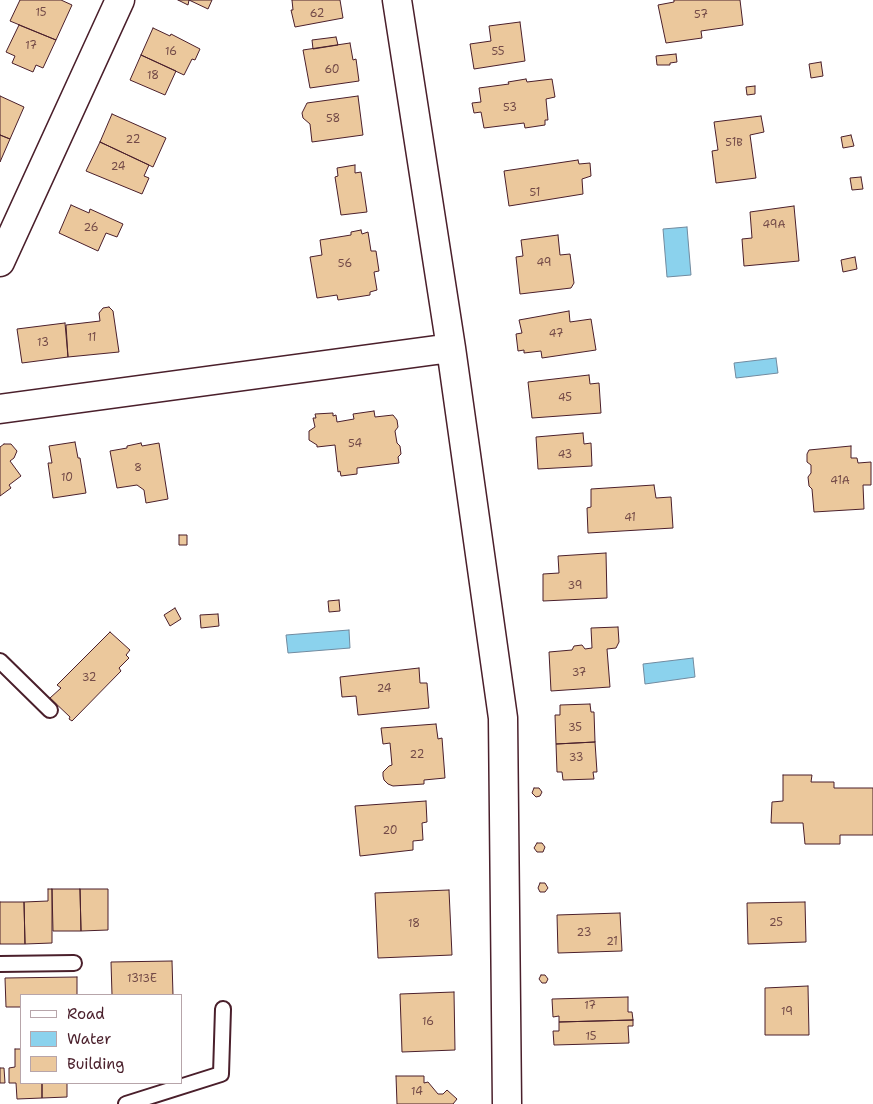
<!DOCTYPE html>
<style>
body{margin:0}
#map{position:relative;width:873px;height:1104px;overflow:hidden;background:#fff;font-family:"Shantell Sans",sans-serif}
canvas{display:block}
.legend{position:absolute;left:20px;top:994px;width:162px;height:90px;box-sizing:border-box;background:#fff;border:1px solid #b7a5aa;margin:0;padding:6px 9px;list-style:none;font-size:15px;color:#4a1f2b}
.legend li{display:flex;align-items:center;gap:10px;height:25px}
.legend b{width:25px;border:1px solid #b7a5aa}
</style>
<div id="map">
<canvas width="873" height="1104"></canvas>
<ul class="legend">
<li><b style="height:6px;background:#fff"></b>Road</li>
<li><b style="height:14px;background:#8bd2ed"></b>Water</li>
<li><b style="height:14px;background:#ebc89c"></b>Building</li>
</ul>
</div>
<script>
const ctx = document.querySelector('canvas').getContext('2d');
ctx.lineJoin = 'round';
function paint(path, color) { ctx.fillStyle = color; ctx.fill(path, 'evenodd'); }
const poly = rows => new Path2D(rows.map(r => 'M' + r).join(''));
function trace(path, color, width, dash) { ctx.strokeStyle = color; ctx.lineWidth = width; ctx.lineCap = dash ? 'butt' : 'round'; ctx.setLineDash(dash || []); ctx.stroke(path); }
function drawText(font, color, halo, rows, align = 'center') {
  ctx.font = font + ' "Shantell Sans",sans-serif'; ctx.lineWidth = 4.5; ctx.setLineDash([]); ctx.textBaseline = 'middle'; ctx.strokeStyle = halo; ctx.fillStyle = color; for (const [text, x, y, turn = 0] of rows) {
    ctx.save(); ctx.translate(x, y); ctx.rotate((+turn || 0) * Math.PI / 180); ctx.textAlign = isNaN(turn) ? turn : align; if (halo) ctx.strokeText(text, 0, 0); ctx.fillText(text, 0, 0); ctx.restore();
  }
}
const water = poly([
 [687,227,691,275,667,277,663,229,687,227],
 [776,358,778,373,736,378,734,363,776,358],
 [349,630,350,648,288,653,286,635,349,630],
 [693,658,695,677,645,684,643,664,693,658]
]);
const building = poly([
 [20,0,61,0,72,5,56,40,10,21,20,0],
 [178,0,212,0,208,9,189,0,188,5,178,0],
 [292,0,340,0,343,18,295,27,291,10,293,10,292,0],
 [674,0,740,0,743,25,701,31,702,38,666,43,658,5,674,2,674,0],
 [520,22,525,61,474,69,470,44,491,41,489,26,520,22],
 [19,25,56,40,43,68,36,65,33,72,12,63,15,56,6,52,19,25],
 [153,28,170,36,171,34,200,49,195,60,192,59,184,75,141,55,153,28],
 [336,37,338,45,313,49,312,40,336,37],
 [350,43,353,60,356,59,359,81,310,88,303,50,350,43],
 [676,54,677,62,670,63,670,65,657,65,656,56,676,54],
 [141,55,176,71,165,95,130,80,141,55],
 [821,62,823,76,811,78,809,64,821,62],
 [526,79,527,82,552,79,555,97,546,99,548,120,545,120,545,125,525,128,524,123,484,128,481,112,474,113,472,103,481,102,479,88,509,84,508,82,526,79],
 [755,86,755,94,747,95,746,87,755,86],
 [0,96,24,107,10,139,0,135,0,96],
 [358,96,363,135,312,142,310,124,303,118,302,113,307,103,358,96],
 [112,114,166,138,153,167,100,142,112,114],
 [761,116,764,132,750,135,756,178,716,183,712,151,718,150,714,122,761,116],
 [0,135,10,139,0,162,0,135],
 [851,135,854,146,843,148,841,137,851,135],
 [100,142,149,165,144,176,149,178,142,194,86,171,100,142],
 [578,160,579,164,590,163,591,176,582,179,583,194,509,206,504,171,578,160],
 [355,165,355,173,361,172,367,212,341,215,335,177,338,176,337,168,355,165],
 [861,177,863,189,852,190,850,178,861,177],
 [71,205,89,213,90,209,123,224,117,237,106,233,98,251,59,233,71,205],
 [794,206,799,261,744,266,742,239,752,238,750,212,794,206],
 [361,230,362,234,368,232,371,251,376,251,379,271,374,272,377,290,370,292,370,295,338,300,337,295,317,298,310,257,322,255,320,240,351,235,351,232,361,230],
 [558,235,560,255,570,254,574,283,571,288,520,294,516,257,523,256,521,240,558,235],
 [855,257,857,269,843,272,841,260,855,257],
 [109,307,113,311,119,352,68,357,66,325,100,321,99,313,103,308,109,307],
 [569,311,570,322,591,319,596,350,542,358,541,351,524,353,524,350,518,351,516,334,522,333,519,320,569,311],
 [65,323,68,357,22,363,17,329,65,323],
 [589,375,590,384,599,383,601,413,532,418,528,382,589,375],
 [374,411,375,417,393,415,397,420,398,427,395,431,397,443,400,446,401,454,398,457,399,463,357,468,357,474,341,476,340,471,338,472,335,445,317,447,317,445,309,440,309,431,315,427,313,418,316,418,315,414,333,413,333,416,336,415,337,422,354,419,353,414,374,411],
 [583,433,584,444,591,443,592,466,538,469,536,437,583,433],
 [75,442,78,458,80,458,86,493,53,498,48,463,52,463,49,446,75,442],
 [141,443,142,446,159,443,168,499,146,503,144,490,137,485,117,488,110,451,127,448,127,446,141,443],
 [4,444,11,444,17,451,14,458,10,461,21,476,9,485,11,488,0,496,0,447,4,444],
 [851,446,851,458,857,458,858,463,871,462,871,485,863,485,864,509,814,512,812,489,809,486,808,477,811,473,811,465,807,462,807,454,809,450,851,446],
 [654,485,656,498,671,497,673,528,588,533,587,508,591,507,591,489,654,485],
 [179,535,187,535,187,545,179,545,179,535],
 [606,553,607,598,543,601,543,574,559,573,558,556,606,553],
 [339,600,340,611,329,612,328,601,339,600],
 [175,608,181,619,170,626,164,615,175,608],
 [218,614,219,626,201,628,200,615,218,614],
 [618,627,619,642,616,648,607,649,610,687,551,691,549,652,572,650,574,646,582,645,585,649,592,648,591,628,618,627],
 [110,632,130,650,126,655,129,658,119,668,121,671,72,721,69,719,70,717,50,698,61,688,57,685,110,632],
 [419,668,420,683,427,683,429,708,358,715,356,696,342,697,340,677,419,668],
 [590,704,591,712,594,712,595,742,556,744,555,715,560,715,560,705,590,704],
 [436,724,438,739,442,738,445,778,424,780,424,784,393,786,388,784,384,780,383,776,383,772,389,766,392,765,390,743,383,744,381,728,436,724],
 [595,742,597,772,593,772,594,779,563,780,562,772,557,772,556,744,595,742],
 [783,775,812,775,811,782,834,782,834,788,873,788,873,835,840,835,840,844,805,844,803,823,771,823,772,802,783,801,783,775],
 [534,788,539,788,542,792,540,796,536,797,532,793,534,788],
 [426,801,427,822,422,823,423,840,413,841,413,850,360,856,355,806,426,801],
 [537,843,542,843,545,847,543,852,537,852,534,848,537,843],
 [540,883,545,883,548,888,545,892,540,892,538,888,540,883],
 [48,889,52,889,52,943,25,944,24,902,48,901,48,889],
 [52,889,80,889,81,931,53,931,52,889],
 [80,889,108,889,108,930,81,931,80,889],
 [449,890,452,955,378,958,375,893,449,890],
 [0,902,24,902,25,944,0,944,0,902],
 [805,902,806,942,748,944,747,903,805,902],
 [620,913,622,951,558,953,557,915,620,913],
 [172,961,173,995,112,995,111,962,172,961],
 [541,975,545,975,548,979,546,983,542,983,539,979,541,975],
 [77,977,77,995,21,995,21,1007,6,1007,5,978,77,977],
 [808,986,809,1035,765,1035,765,988,808,986],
 [454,992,455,1050,402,1052,400,994,454,992],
 [628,997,628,1012,632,1012,633,1020,559,1022,559,1016,553,1017,552,999,628,997],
 [633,1020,633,1026,628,1026,629,1043,554,1045,553,1031,559,1031,559,1022,633,1020],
 [15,1049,21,1049,21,1083,42,1083,42,1098,17,1099,16,1083,9,1083,9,1068,15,1067,15,1049],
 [0,1068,4,1068,5,1083,0,1083,0,1068],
 [396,1076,424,1076,424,1083,428,1082,438,1094,443,1094,447,1090,457,1099,453,1104,397,1104,396,1076],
 [42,1083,67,1083,67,1097,42,1098,42,1083]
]);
const lane = poly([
 [0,661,50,710],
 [0,964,74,963],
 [126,1104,221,1074,223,1009]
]);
const street = poly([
 [397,0,451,348,503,718,507,1104],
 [0,262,120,0],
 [0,409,451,348]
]);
const numberNames = [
 ["15",41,13],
 ["62",317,14],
 ["57",701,15],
 ["17",31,46],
 ["16",171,52],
 ["55",498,52],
 ["60",332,70],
 ["18",153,76],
 ["53",510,108],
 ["58",333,119],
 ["22",133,140],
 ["51B",734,143],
 ["24",118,167],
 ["51",535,193],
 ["49A",774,225],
 ["26",91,228],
 ["49",544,263],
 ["56",345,264],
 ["47",556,334],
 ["11",92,338],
 ["13",43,343],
 ["45",565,398],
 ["54",355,444],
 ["43",565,455],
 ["8",138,468],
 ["10",67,478],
 ["41A",840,481],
 ["41",630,518],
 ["39",575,586],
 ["37",579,673],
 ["32",89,678],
 ["24",384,689],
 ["35",575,728],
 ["22",417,755],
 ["33",576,758],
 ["20",390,831],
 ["25",776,923],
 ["18",414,924],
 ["23",584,933],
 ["21",612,942],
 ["1313E",142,979],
 ["17",590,1006],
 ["19",787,1012],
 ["16",428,1022],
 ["15",591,1037],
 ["14",417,1092]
];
paint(water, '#8bd2ed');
trace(water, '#718a9f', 1);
paint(building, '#ebc89c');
trace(building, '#4a1f2b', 1);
trace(lane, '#4a1f2b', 18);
trace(street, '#4a1f2b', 31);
trace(lane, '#fff', 14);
trace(street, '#fff', 28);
drawText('11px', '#724947', null, numberNames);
</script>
